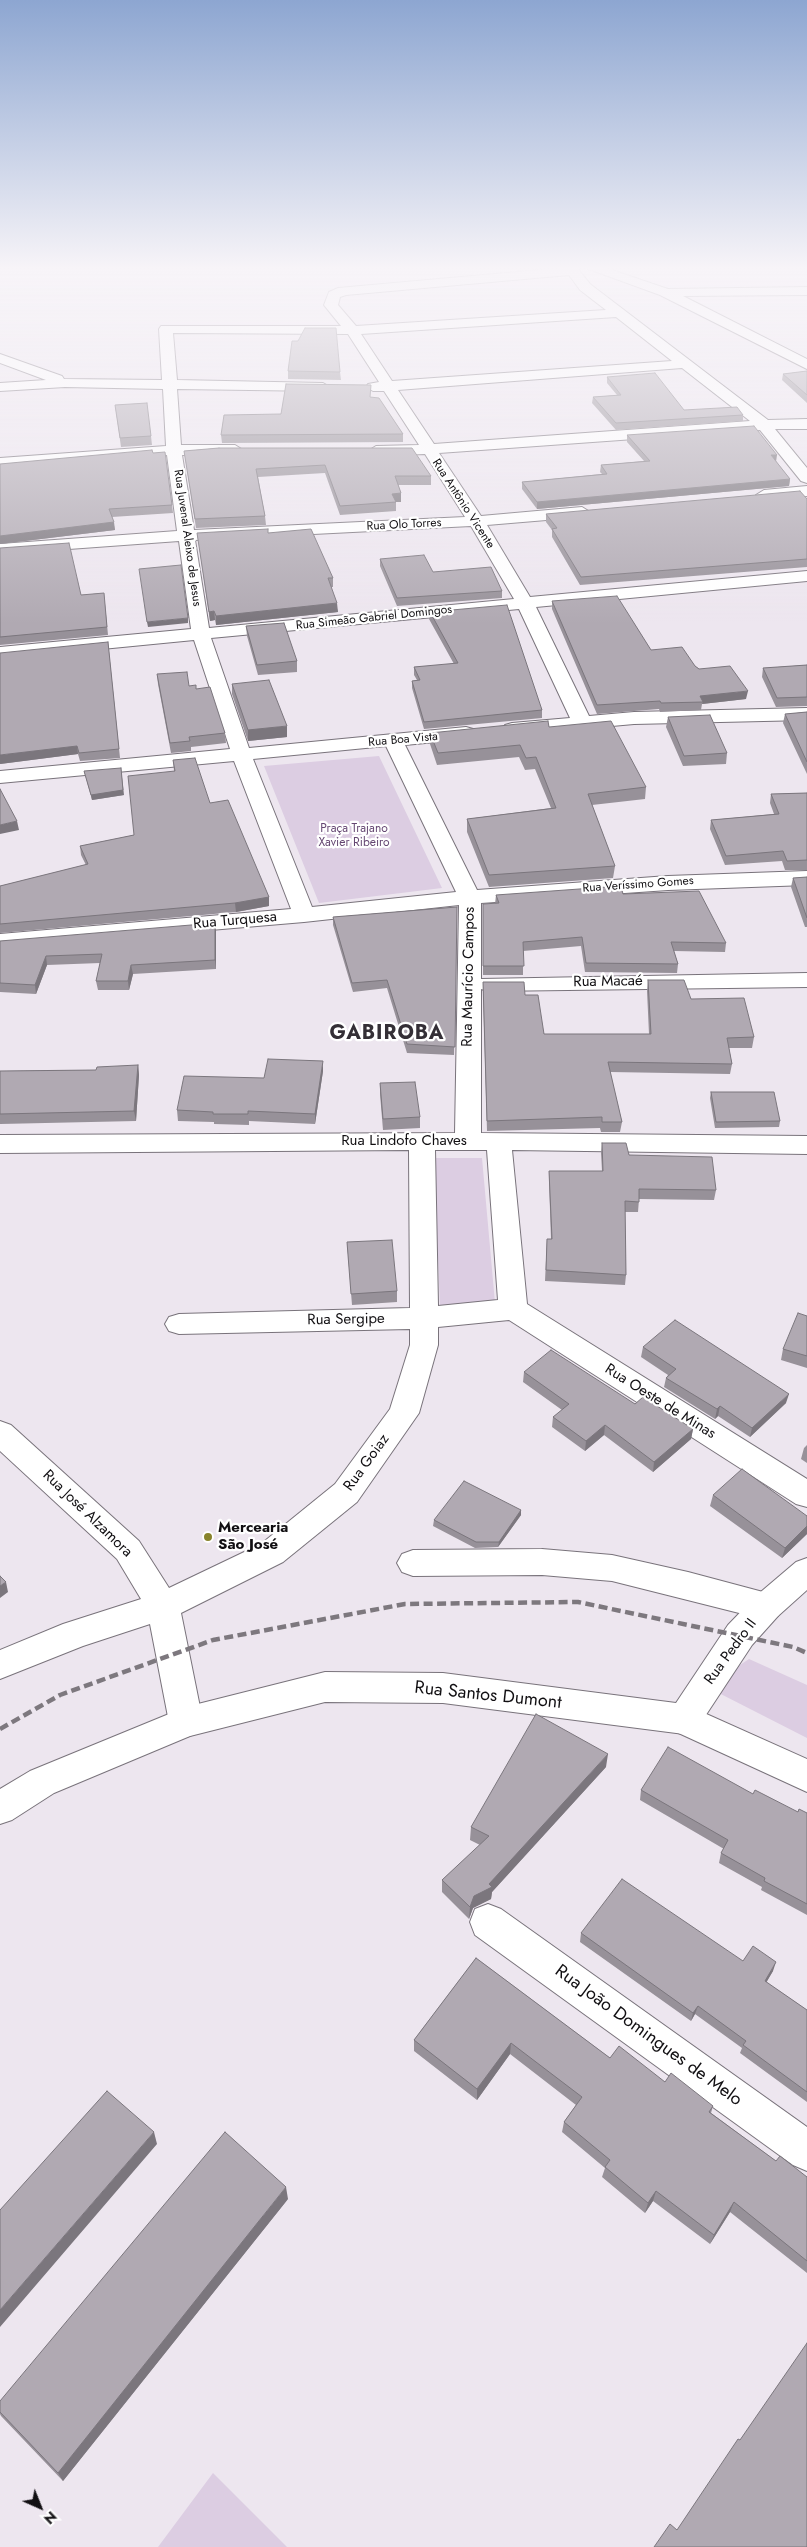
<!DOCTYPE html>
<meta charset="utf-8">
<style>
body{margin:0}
#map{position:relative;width:807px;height:2547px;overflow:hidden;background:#ede6ef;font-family:Jost,sans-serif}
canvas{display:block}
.north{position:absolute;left:15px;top:2482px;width:50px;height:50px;-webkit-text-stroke:4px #fff;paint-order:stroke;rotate:136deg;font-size:14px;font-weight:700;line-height:20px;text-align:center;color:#110f12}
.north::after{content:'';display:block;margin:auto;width:18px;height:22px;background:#110f12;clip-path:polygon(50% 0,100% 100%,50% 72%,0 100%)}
</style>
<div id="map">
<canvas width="807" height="2547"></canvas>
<div class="north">N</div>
</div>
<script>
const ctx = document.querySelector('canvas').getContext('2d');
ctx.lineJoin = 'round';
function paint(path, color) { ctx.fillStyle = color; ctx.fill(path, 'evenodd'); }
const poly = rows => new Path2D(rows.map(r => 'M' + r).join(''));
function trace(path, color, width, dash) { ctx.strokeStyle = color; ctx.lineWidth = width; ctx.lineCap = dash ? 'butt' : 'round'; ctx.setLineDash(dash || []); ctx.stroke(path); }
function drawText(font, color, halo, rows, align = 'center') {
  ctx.font = font + ' Jost,sans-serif'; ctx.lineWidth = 4.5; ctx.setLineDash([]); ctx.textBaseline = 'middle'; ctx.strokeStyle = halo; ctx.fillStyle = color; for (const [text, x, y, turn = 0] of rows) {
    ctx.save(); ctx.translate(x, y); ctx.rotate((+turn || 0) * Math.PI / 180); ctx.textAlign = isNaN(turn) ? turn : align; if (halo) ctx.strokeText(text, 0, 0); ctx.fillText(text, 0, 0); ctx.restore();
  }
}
const green = poly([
 [379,756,442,888,319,903,264,766],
 [434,1158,482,1158,495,1303,440,1307],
 [749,1659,807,1685,807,1738,707,1687],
 [213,2473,287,2547,158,2547]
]);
const minor = poly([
 [573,267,577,268,590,284,768,420,807,419,807,429,775,429,807,468,807,483,801,481,760,430,439,453,481,516,582,507,590,512,582,517,487,525,530,597,807,571,807,581,536,607,589,716,634,712,807,708,807,720,634,724,512,735,505,733,502,729,505,725,512,723,570,718,519,609,211,638,249,748,466,727,473,729,476,733,473,737,466,739,405,745,477,890,668,876,807,871,807,885,668,890,481,903,481,979,807,973,807,987,488,991,481,989,481,1133,807,1136,807,1154,512,1150,527,1304,807,1479,807,1507,796,1504,509,1320,438,1327,438,1345,419,1413,357,1502,283,1562,181,1613,203,1722,198,1733,186,1737,174,1733,169,1722,150,1624,83,1646,0,1679,0,1650,63,1624,141,1599,117,1559,0,1451,0,1421,11,1425,139,1541,169,1588,261,1544,335,1484,390,1409,410,1345,410,1329,179,1334,169,1331,165,1324,169,1317,179,1314,410,1308,409,1150,0,1153,0,1135,455,1133,459,905,304,922,0,948,0,934,291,909,234,761,0,783,0,771,230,749,194,640,0,659,0,647,191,629,179,541,0,554,0,544,177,531,167,455,0,468,0,458,166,446,163,389,65,387,0,391,0,383,46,380,0,363,0,354,62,376,64,379,162,380,159,329,161,326,341,326,324,305,329,292,338,288,573,267],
 [569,275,580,290,606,310,356,326,338,305,340,297,346,295,569,275],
 [616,317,672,361,392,381,361,334,616,317],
 [173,333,348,334,379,382,368,384,366,387,373,391,384,391,419,445,376,446,368,451,376,456,425,454,465,517,194,530,182,455,235,455,243,450,235,445,181,445,177,389,323,391,330,387,323,383,177,380,173,333],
 [682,368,750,421,434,444,398,390,682,368],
 [471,526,514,599,209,628,195,540,471,526],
 [386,746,456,892,312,907,253,759,386,746],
 [435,1150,487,1150,498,1300,438,1306,435,1150],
 [583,267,603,267,668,289,807,287,807,295,683,296,807,359,807,369,660,295,583,267],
 [807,486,807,496,764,500,756,495,764,490,807,486],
 [542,1549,612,1555,688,1572,778,1596,783,1606,778,1616,767,1620,612,1581,542,1575,413,1576,402,1572,397,1563,402,1554,413,1550,542,1549],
 [684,1704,807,1759,807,1792,672,1730,667,1719,672,1708,684,1704],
 [488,1904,501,1909,807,2127,807,2171,793,2165,475,1935,470,1922,475,1909,488,1904]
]);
const major = poly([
 [807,1558,807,1590,778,1616,752,1645,696,1730,684,1734,443,1703,325,1702,190,1736,54,1793,12,1820,0,1824,0,1789,30,1771,186,1707,325,1672,443,1673,676,1703,728,1625,756,1596,796,1562,807,1558]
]);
const rail = poly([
 [0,1729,60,1695,213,1640,405,1604,578,1602,793,1647,807,1653]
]);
const wall = poly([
 [298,341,340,372,341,380,288,379,288,371],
 [807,371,807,403,782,380,783,374],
 [607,377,684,410,743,415,743,421,616,430,592,403,593,397,617,395,607,383],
 [371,397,403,434,403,442,222,443,221,435,281,414],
 [115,405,151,436,152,445,121,447],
 [627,435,776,461,790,479,789,486,537,509,522,489,522,482,602,474,600,472,601,465,644,461,627,442],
 [219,448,431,476,431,485,398,485,401,493,401,502,396,502,396,511,340,515,325,473,258,477,265,516,266,525,196,528,184,451],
 [153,453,172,505,173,513,112,517,115,530,0,544,0,464],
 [807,499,807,567,580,585,552,537,552,530,546,522,546,514],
 [197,533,268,533,333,578,333,587,331,587,338,612,216,625,215,620,210,621],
 [0,548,81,595,104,593,108,635,0,645],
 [380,559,502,591,502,598,397,606,380,566],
 [552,601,651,650,695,666,746,699,702,704,701,710,660,712,659,709,597,714,552,609],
 [430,612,542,710,542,718,424,729,412,688,412,681,417,680,414,675,414,667,454,664,429,619],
 [246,626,297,661,297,672,258,675,247,636],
 [108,642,120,758,80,761,78,754,0,764],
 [807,665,807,706,776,707,762,677,763,668],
 [157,674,196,689,225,733,226,743,191,747,191,751,171,753,158,684],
 [232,684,287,737,248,741,232,694],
 [807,712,807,774,783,723,785,714],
 [668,717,727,753,726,764,683,766,666,727],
 [549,727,646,787,645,799,592,805,615,866,613,878,489,887,467,832,467,819,551,808,535,769,525,770,519,757,437,765,430,744,430,733],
 [173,760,210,803,269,897,269,906,236,912,0,933,0,886,86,865,81,855,80,846,134,835,174,771],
 [84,771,124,795,92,800],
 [807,793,807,870,785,870,782,861,725,865,710,829,711,820,774,814,770,803,771,794],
 [807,877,807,927,805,927,791,887,793,878],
 [623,894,726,943,725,952,674,951,678,964,677,973,585,972,581,946,523,951,523,975,483,975,483,913,495,904,496,895],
 [457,907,454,1055,407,1053,387,988,353,992,333,925,333,917],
 [216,931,216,969,133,974,129,990,98,990,96,981,100,963,47,965,36,994,0,992,0,941],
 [648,980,691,999,754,1037,752,1048,729,1048,732,1064,730,1074,610,1072,622,1122,620,1132,601,1132,600,1128,487,1131,483,993,483,982,525,995,544,1034,649,1034,647,991],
 [138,1065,139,1075,136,1121,0,1124,0,1071,96,1070],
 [323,1071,315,1124,249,1121,249,1125,214,1124,214,1122,178,1121,177,1110,264,1078],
 [380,1083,420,1117,420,1128,383,1130,380,1094],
 [711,1092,780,1121,779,1127,715,1128,710,1098],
 [602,1143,629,1155,716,1190,714,1200,639,1199,638,1212,625,1212,626,1275,625,1285,545,1281,547,1239,551,1239,549,1181,549,1171,602,1171,601,1153],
 [347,1242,397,1291,397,1302,352,1305],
 [807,1316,807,1368,781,1360,783,1349],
 [643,1347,786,1403,750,1437,718,1416,715,1419,664,1387,666,1378,668,1375,641,1357],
 [524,1372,635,1404,693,1429,691,1439,653,1472,604,1435,585,1451,552,1427,553,1417,562,1410,523,1382],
 [807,1445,807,1463,801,1459,804,1448],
 [713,1495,807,1516,807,1534,782,1558,710,1506],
 [521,1510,521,1515,498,1547,475,1548,433,1526,434,1520],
 [606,1767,492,1892,491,1899,473,1908,469,1919,442,1892,442,1880,480,1845,470,1840,471,1827],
 [641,1790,753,1794,798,1812,807,1813,807,1915,761,1890,762,1887,719,1863,721,1853,724,1849,640,1800],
 [581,1933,743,1961,773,1971,766,1982,807,2010,807,2102,740,2053,742,2048,695,2014,691,2021,580,1942],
 [476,1958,610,2058,665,2082,713,2106,711,2113,776,2161,807,2177,807,2273,730,2212,710,2244,653,2201,645,2213,602,2177,605,2168,562,2132,564,2122,576,2105,510,2054,477,2100,414,2051,414,2040],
 [288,2199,63,2481,1,2416,0,2414,0,2401]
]);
const shadedWall = poly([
 [771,455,777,455,776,462],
 [790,479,789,486,537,509,537,502],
 [401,493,401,502,392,502,392,494],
 [114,522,115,530,0,544,0,536],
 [337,603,338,612,216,625,216,616],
 [214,611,215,620,210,621,209,612],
 [188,618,188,623,148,627,147,622],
 [748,691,746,699,702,704,703,702,700,696],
 [287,726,287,737,248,741,248,730],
 [77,746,78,754,0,764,0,755],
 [121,768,124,795,92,800,91,795],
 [17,821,19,830,0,834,0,825],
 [269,897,269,906,236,912,235,903],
 [215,923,216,931,216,969,215,960],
 [46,956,47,965,36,994,35,985],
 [131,965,133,974,129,990,128,981],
 [323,1061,323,1071,315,1124,315,1114],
 [138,1065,139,1075,136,1121,134,1111],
 [789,1394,786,1403,750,1437,752,1428],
 [720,1406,718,1416,715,1419,717,1409],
 [605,1425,604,1435,585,1451,586,1441],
 [693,1429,691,1439,653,1472,654,1462],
 [521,1510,521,1515,498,1547,499,1542],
 [807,1526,807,1534,782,1558,785,1548],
 [6,1582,8,1592,0,1598,0,1586],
 [608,1754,606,1767,492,1892,491,1899,473,1908,469,1919,470,1907,474,1896,489,1884],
 [776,1962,773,1971,762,1990,765,1981],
 [698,2006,695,2014,691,2021,693,2013],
 [511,2043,510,2054,477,2100,477,2089],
 [154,2132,157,2144,0,2327,0,2310],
 [286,2187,288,2199,63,2481,58,2473],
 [656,2191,653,2201,645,2213,648,2203],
 [734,2202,730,2212,710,2244,714,2235]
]);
const building = poly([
 [305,328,336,328,340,372,288,371,292,341,298,341,305,328],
 [807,371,807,395,783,374,807,371],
 [655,373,684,410,737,407,743,415,616,423,593,397,621,395,607,377,655,373],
 [286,384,371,385,370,397,379,398,403,434,221,435,224,415,281,414,286,384],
 [147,403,151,436,120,438,115,405,147,403],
 [754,426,777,455,771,455,790,479,537,502,522,482,607,474,601,465,650,461,627,435,754,426],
 [219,448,412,448,431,476,395,476,401,493,392,494,396,502,340,506,325,465,256,469,265,516,195,519,184,451,219,448],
 [152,450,153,453,165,452,172,505,109,509,114,522,0,536,0,464,152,450],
 [800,491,807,499,807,559,581,577,552,529,557,528,546,514,800,491],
 [268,529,268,533,311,529,333,578,328,578,337,603,216,616,214,611,209,612,197,533,268,529],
 [69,543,81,595,104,593,107,627,0,637,0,548,69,543],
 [424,555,433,572,491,567,502,591,397,598,380,559,424,555],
 [181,565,188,618,147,622,139,569,181,565],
 [617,596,651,650,682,647,695,666,699,669,730,666,748,691,700,696,703,702,661,703,660,701,597,705,552,601,617,596],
 [507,605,542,710,424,722,412,681,420,680,414,667,458,663,430,612,507,605],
 [284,623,297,661,257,665,246,626,284,623],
 [108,642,119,749,79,753,77,746,0,755,0,653,108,642],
 [807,665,807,697,777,698,763,668,807,665],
 [187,672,189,686,196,685,196,689,210,687,225,733,189,737,190,741,170,743,157,674,187,672],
 [269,680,287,726,248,730,232,684,269,680],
 [807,712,807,762,785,714,807,712],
 [710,715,727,753,684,756,668,717,710,715],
 [548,721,549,727,611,721,646,787,588,794,615,866,489,875,467,819,556,808,536,757,526,758,520,745,438,753,430,733,548,721],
 [195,758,210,803,228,800,269,897,235,903,0,924,0,886,88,864,80,846,134,835,128,776,175,771,173,760,195,758],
 [121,768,123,790,91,795,84,771,121,768],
 [0,789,17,821,0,825,0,789],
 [807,793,807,860,787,861,783,851,726,856,711,820,779,814,771,794,807,793],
 [807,877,807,918,793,878,807,877],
 [621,886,623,894,699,891,726,943,671,942,678,964,586,963,582,937,523,942,524,966,483,966,483,904,499,903,496,895,621,886],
 [457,907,455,1047,407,1044,387,980,352,983,333,917,457,907],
 [215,923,215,960,131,965,128,981,96,981,102,954,46,956,35,985,0,983,0,941,215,923],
 [648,980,684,980,691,999,744,998,754,1037,727,1038,732,1064,608,1062,622,1122,602,1122,602,1117,487,1121,483,982,524,982,525,995,538,995,544,1034,651,1034,648,980],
 [268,1059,323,1061,315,1114,248,1111,248,1114,213,1114,213,1112,177,1110,184,1076,264,1078,268,1059],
 [138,1065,134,1111,0,1114,0,1071,96,1070,97,1067,138,1065],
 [415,1082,420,1117,383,1119,380,1083,415,1082],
 [711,1092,774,1092,780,1121,716,1122,711,1092],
 [602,1143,626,1143,629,1155,712,1157,716,1190,639,1189,639,1202,625,1201,626,1275,546,1270,547,1239,552,1239,549,1171,603,1171,602,1143],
 [392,1240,397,1291,351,1294,347,1242,392,1240],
 [798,1313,807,1316,807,1356,783,1349,798,1313],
 [675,1320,789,1394,752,1428,720,1406,717,1409,666,1378,676,1369,643,1347,675,1320],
 [551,1350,635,1404,643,1397,693,1429,654,1462,605,1425,586,1441,553,1417,569,1404,524,1372,551,1350],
 [742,1469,807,1516,807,1526,785,1548,713,1495,742,1469],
 [464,1481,521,1510,499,1542,476,1542,434,1520,464,1481],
 [0,1576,6,1582,0,1586,0,1576],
 [536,1714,608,1754,489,1884,492,1887,474,1896,470,1907,442,1880,489,1836,471,1827,536,1714],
 [668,1747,753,1794,755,1790,798,1812,799,1809,807,1813,807,1904,764,1881,765,1878,721,1853,728,1840,641,1790,668,1747],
 [622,1879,743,1961,753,1946,776,1962,765,1981,807,2010,807,2092,743,2045,746,2041,698,2006,693,2013,581,1933,622,1879],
 [476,1958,610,2058,619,2046,665,2082,671,2073,713,2106,709,2112,776,2161,780,2156,807,2177,807,2261,734,2202,714,2235,656,2191,648,2203,605,2167,610,2160,564,2122,582,2097,511,2043,477,2089,414,2040,476,1958],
 [107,2091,154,2132,0,2310,0,2210,107,2091],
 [225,2132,286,2187,58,2473,0,2412,0,2401,225,2132],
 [807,2343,807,2547,654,2547,670,2524,677,2530,738,2439,740,2440,807,2343]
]);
const markers = [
 [208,1537,5,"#88832c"]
];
const farStreetnames = [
 ["Rua Antônio Vicente",463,504,57],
 ["Rua Olo Torres",404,525,-3],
 ["Rua Juvenal Aleixo de Jesus",187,538,82],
 ["Rua Simeão Gabriel Domingos",374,618,-6],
 ["Rua Boa Vista",403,740,-5],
 ["Rua Veríssimo Gomes",638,885,-4]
];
const farParknames = [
 ["Praça Trajano",354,829],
 ["Xavier Ribeiro",354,843]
];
const streetNames = [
 ["Rua Turquesa",235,921,-5],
 ["Rua Maurício Campos",469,977,-89],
 ["Rua Macaé",608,982,-1],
 ["Rua Lindofo Chaves",404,1141],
 ["Rua Sergipe",346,1320,-1],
 ["Rua Oeste de Minas",660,1402,32],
 ["Rua Goiaz",367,1463,-54],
 ["Rua José Alzamora",87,1514,44],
 ["Rua Pedro II",731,1652,-54]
];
const poiNames = [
 ["Mercearia",218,1528],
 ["São José",218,1545]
];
const nearStreetnames = [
 ["Rua Santos Dumont",488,1696,6],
 ["Rua João Domingues de Melo",648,2036,36]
];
const districtNames = [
 ["GABIROBA",387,1034]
];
paint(green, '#dccde2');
trace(minor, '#79737b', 2);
trace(major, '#79737b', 2);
paint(minor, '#fff');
paint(major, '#fff');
trace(rail, '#7d787e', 4.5, [9, 4.5]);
paint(wall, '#979199');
paint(shadedWall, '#7b767d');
paint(building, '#b0a9b2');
trace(building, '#7b767d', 1);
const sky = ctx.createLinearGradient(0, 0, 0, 624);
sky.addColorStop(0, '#8da6d1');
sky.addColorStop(0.43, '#f7f4f8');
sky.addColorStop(1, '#f7f4f800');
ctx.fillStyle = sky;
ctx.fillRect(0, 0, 807, 624);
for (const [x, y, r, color] of markers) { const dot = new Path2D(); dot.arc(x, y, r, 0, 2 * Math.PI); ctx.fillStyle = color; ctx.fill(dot); trace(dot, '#fff', 2); }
drawText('12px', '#110f12', '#fff', farStreetnames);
drawText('12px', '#654772', '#fff', farParknames);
drawText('15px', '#110f12', '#fff', streetNames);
drawText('bold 15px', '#110f12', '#fff', poiNames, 'left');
drawText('18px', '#110f12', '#fff', nearStreetnames);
ctx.letterSpacing = '1px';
drawText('bold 20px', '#342f36', '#fff', districtNames);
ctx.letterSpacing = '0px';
</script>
